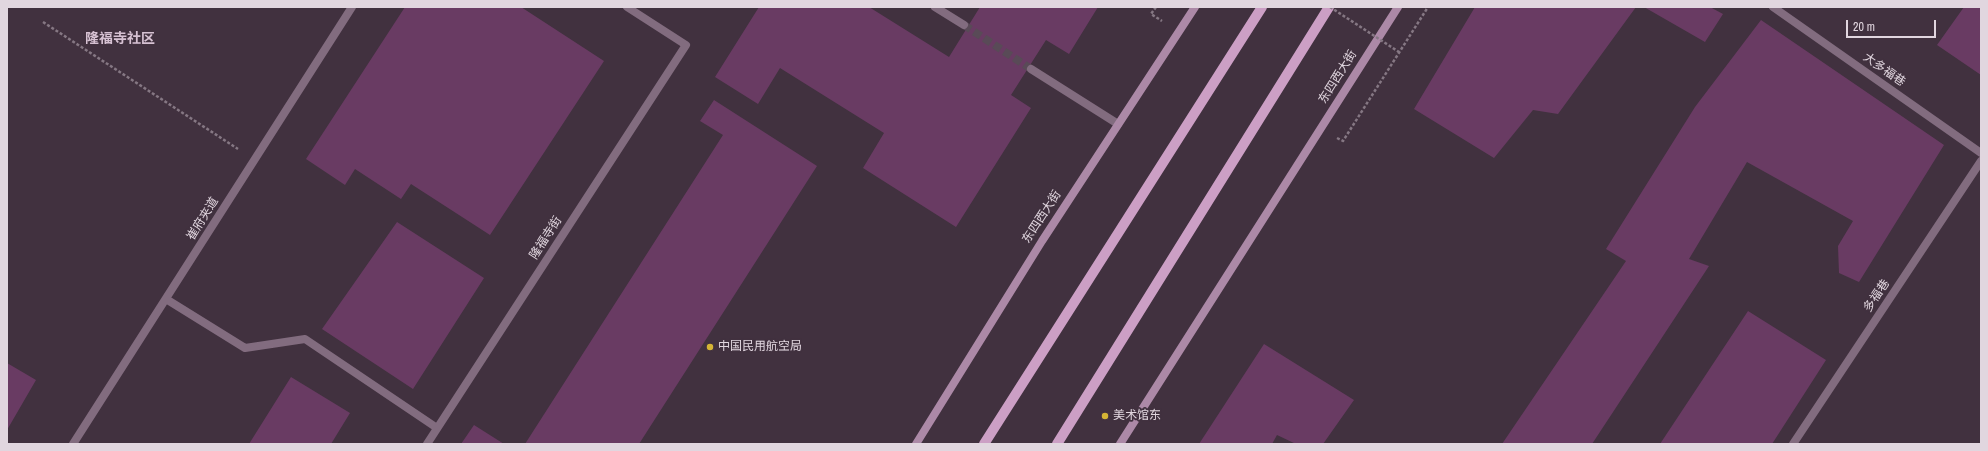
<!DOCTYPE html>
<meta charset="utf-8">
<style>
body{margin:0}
#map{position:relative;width:1988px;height:451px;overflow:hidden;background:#41313f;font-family:"Archivo Narrow",sans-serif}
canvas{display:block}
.frame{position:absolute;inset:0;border:8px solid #e1d6df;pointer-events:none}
.scale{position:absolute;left:1846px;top:20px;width:90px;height:18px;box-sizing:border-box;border:2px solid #e1d6df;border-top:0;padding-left:5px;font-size:12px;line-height:14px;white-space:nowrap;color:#e1d6df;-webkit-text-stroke:3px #41313f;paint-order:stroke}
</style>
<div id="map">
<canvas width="1988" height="451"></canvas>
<div class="frame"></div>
<div class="scale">20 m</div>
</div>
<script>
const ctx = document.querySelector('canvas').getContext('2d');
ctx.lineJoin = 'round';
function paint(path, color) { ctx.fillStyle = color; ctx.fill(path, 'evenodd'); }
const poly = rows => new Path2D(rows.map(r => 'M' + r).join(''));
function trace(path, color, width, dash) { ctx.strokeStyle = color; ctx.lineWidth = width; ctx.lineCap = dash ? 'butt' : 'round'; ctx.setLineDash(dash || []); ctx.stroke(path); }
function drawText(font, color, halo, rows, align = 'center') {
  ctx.font = font + ' "Archivo Narrow","Noto Sans SC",sans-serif'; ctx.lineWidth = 3.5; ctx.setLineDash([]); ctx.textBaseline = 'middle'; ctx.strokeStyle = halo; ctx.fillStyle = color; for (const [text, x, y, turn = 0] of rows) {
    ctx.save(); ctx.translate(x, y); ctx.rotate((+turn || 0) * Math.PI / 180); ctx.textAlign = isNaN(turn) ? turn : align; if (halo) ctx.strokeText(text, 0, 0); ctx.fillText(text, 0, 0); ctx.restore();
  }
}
const building = poly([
 [405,7,521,7,604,61,490,235,411,184,401,199,355,169,345,185,306,159],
 [759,7,869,7,949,57,980,7,1098,7,1069,54,1046,40,1011,95,1031,108,956,227,863,168,884,133,780,68,758,104,715,77],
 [1475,7,1636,7,1558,114,1533,110,1494,158,1414,109],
 [1644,7,1710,7,1723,14,1705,42],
 [1964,7,1981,7,1981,75,1937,45],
 [1761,20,1944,145,1859,282,1839,273,1838,246,1853,221,1747,162,1689,259,1709,266,1592,444,1502,444,1626,261,1606,249,1695,107],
 [714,100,817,166,639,444,525,444,723,135,700,121],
 [397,222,484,278,413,389,322,329],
 [1748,311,1826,360,1772,444,1660,444],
 [1264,344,1354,400,1323,444,1296,444,1277,435,1272,444,1199,444],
 [7,363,36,380,7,430],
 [291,377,350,413,331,444,249,444],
 [474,425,504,444,461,444]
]);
const streetTunnel = poly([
 [964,25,1031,69]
]);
const path = poly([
 [1156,7,1151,14,1162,21],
 [43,22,238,149],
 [1337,138,1343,141,1428,7]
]);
const lane = poly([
 [1773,7,1981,153],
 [1793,444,1981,161]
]);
const street = poly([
 [935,7,964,25],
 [1031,69,1118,124],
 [166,299,245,348,305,339,437,428],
 [73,444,352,7],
 [427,444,686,45,627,7]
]);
const secondary = poly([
 [916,444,1042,241,1195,7],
 [1120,444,1398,7]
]);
const primary = poly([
 [984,444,1262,7],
 [1057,444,1329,7]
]);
const pathBridge = poly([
 [1330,7,1399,52]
]);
const markers = [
 [710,347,4,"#d5b535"],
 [1105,416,4,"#d5b535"]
];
const streetNames = [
 ["大多福巷",1884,70,35],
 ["东四西大街",1338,77,-58],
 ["东四西大街",1042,217,-57],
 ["崔府夹道",203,219,-58],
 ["隆福寺街",546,238,-57],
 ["多福巷",1877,296,-56]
];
const poiNames = [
 ["中国民用航空局",718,347],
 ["美术馆东",1113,416]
];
const quarterNames = [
 ["隆福寺社区",120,39]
];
paint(building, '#693b63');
trace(streetTunnel, '#594a57', 8, [8, 4]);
trace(path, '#857783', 2.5, [3, 2]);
trace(lane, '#826c7f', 8);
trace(street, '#826c7f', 8);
trace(secondary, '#ac89a7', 8);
trace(primary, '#cc9fc5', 10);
trace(pathBridge, '#857783', 2.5, [3, 2]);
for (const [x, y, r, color] of markers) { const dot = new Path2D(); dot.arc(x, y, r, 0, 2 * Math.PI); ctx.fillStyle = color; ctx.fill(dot); trace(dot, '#41313f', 1.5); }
drawText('12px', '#e1d6df', '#41313f', streetNames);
drawText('12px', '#e1d6df', '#41313f', poiNames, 'left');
drawText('bold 14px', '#d6c1d2', '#41313f', quarterNames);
</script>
